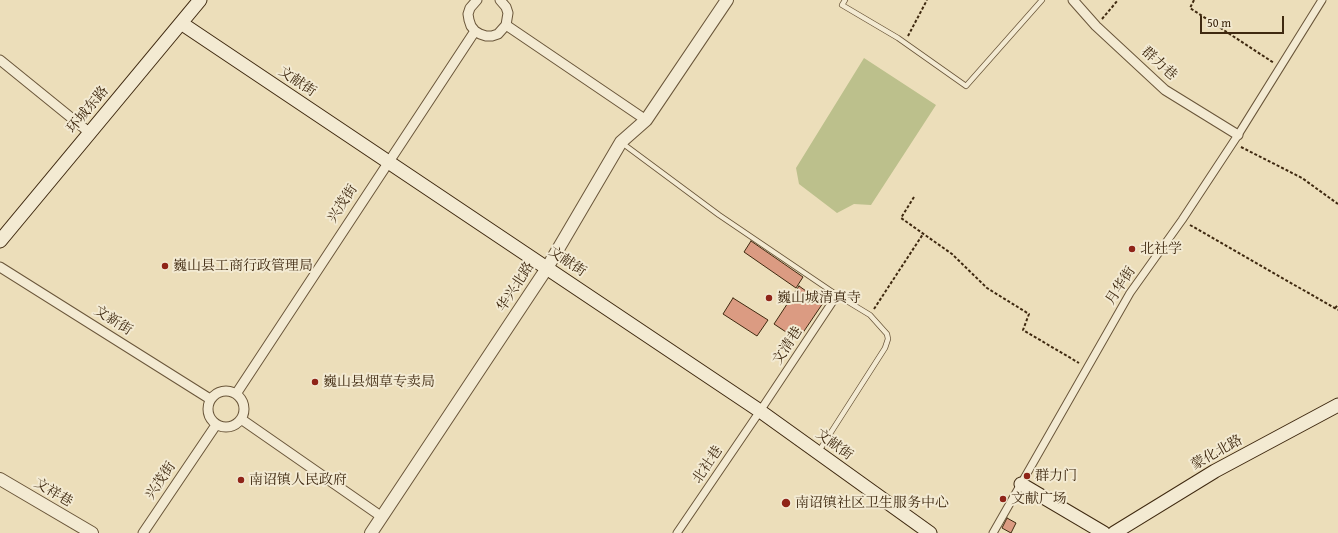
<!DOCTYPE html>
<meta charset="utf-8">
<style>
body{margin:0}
#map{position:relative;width:1338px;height:533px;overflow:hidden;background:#ecdeba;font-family:"Gentium Book Plus",serif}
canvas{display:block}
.scale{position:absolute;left:1200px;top:16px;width:84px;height:18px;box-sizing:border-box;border:2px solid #3f2910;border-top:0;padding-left:5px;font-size:12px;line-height:14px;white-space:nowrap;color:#3f2910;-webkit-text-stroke:3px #f3ead2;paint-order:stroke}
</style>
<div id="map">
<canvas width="1338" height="533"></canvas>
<div class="scale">50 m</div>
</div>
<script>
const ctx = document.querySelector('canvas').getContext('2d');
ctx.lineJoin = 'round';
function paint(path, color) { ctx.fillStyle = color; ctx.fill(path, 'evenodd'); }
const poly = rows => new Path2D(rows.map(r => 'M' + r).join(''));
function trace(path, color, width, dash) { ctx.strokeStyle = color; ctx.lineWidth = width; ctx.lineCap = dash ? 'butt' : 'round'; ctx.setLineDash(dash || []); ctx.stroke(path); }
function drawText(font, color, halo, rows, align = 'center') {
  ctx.font = font + ' "Gentium Book Plus","Noto Serif SC",serif'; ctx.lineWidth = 4; ctx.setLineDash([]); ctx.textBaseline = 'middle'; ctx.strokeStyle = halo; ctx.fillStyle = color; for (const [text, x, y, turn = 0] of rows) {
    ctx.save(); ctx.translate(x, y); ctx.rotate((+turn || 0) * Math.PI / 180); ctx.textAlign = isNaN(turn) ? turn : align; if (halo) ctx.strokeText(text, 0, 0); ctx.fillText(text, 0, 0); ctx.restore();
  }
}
const green = poly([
 [864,58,936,105,871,205,854,204,837,213,799,184,796,168]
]);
const building = poly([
 [751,241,803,277,796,288,744,252,751,241],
 [799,286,823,303,798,340,774,324,799,286],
 [733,298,768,320,757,336,723,314,733,298],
 [1007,518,1016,523,1011,533,1002,528,1007,518]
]);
const path = poly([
 [1194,0,1190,8,1274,63],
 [1102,19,1118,0],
 [908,36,927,0],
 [1241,147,1302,178,1338,204],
 [914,197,901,218,952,254,987,288,1029,314,1023,330,1079,363],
 [1190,225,1338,310],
 [1335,308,1338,305],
 [874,309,923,234]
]);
const service = poly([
 [845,0,842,5,898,38,966,86,1042,0],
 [622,143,719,215,837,295,870,315,887,334,888,339,885,348,819,451]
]);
const pedestrian = poly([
 [677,533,760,411,837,295],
 [993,533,1130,293,1182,220,1238,135,1322,0]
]);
const minor = poly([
 [477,0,470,8,468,14,469,20,471,26,475,31,480,34,486,36,492,36,498,34,506,25,508,13,506,7,500,0],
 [1073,0,1096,26,1165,90,1238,135],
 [506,25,646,120],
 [0,60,90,133],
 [0,267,210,399],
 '208 409a18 18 0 1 1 36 0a18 18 0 1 1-36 0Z',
 [236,394,475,31],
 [241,419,382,517],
 [143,533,216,425]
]);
const tertiary = poly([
 [0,479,92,533],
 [371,533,547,268,621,142,646,120,727,0]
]);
const secondary = poly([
 [181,23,760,411,930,533],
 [0,241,200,0],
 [1021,484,1104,533],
 [1114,533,1215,471,1338,405]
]);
const markers = [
 [1132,249,4,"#8f2418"],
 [165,266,4,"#8f2418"],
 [769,298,4,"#8f2418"],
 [315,382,4,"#8f2418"],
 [1027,476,4,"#8f2418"],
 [241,480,4,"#8f2418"],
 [1003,499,4,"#8f2418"],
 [786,503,5,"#8f2418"]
];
const streetNames = [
 ["群力巷",1159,64,42],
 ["文献街",297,82,34],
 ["环城东路",88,110,-50],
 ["兴茂街",343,204,-57],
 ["文献街",567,262,34],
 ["月华街",1121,286,-57],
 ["华兴北路",516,287,-57],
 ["文新街",113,321,32],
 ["文清巷",788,346,-57],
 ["文献街",834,445,36],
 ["蒙化北路",1217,453,-29],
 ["北社巷",708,465,-56],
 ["兴茂街",161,481,-56],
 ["文祥巷",53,493,31]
];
const poiNames = [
 ["北社学",1140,249],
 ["巍山县工商行政管理局",173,266],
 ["巍山城清真寺",777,298],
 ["巍山县烟草专卖局",323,382],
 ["群力门",1035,476],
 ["南诏镇人民政府",249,480],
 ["文献广场",1011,499],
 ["南诏镇社区卫生服务中心",795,503]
];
paint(green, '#bcc08c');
paint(building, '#db9b82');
trace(building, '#3f2910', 1);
trace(service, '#6a563a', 6);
trace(pedestrian, '#6a563a', 9);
trace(minor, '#6a563a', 11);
trace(tertiary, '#6a563a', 14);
trace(secondary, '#3f2910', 15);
trace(path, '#3f2910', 2, [3, 2]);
trace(service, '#f3ead2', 4.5);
trace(pedestrian, '#f3ead2', 7);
trace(minor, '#f3ead2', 9);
trace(tertiary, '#f3ead2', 12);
trace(secondary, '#f3ead2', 13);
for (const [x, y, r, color] of markers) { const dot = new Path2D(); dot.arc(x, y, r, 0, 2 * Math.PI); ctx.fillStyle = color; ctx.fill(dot); trace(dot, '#f3ead2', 1.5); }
drawText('14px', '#3f2910', '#f3ead2', streetNames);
drawText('14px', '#3f2910', '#f3ead2', poiNames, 'left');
</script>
